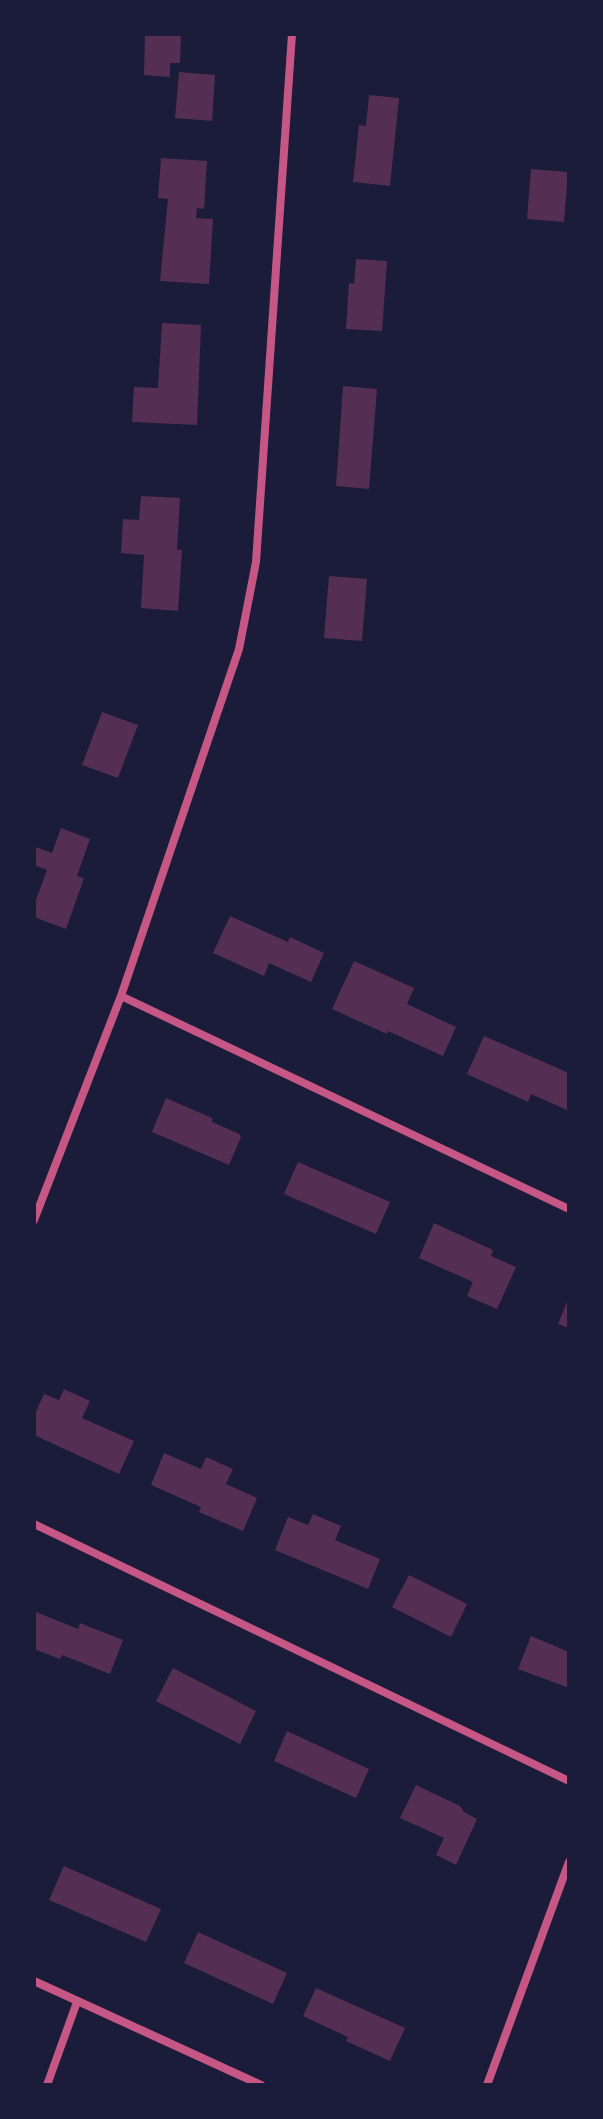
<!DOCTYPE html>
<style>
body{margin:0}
#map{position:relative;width:603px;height:2119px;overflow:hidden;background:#1b1b3a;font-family:"DM Sans",sans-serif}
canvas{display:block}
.frame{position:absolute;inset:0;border:36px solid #1b1b3a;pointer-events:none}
</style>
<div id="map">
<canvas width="603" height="2119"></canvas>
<div class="frame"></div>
</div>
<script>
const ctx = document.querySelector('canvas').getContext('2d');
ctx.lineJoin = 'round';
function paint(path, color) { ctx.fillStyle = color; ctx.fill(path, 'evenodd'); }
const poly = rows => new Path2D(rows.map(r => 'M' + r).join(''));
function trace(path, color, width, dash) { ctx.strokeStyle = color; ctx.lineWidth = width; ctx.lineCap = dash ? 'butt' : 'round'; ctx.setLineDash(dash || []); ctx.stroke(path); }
const building = poly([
 [145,34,181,34,180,63,170,63,170,77,144,75],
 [179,72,215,75,212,121,175,118],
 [369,95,399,98,390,186,353,182,359,125,366,126],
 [161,158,207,161,204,209,197,208,196,218,213,219,209,284,160,281,168,199,158,198],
 [531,169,568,172,564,222,527,219],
 [356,259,387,261,382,331,346,329,349,283,354,284],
 [162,323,201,325,197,425,132,422,134,387,158,388],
 [343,386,377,389,369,489,336,486],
 [141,496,180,498,177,550,182,550,178,611,141,608,144,555,121,553,123,519,139,520],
 [329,576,367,579,362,641,324,638],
 [102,712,138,725,118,778,82,765],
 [61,828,90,839,77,876,84,878,66,929,34,917,34,905,47,870,34,865,34,852,36,847,52,853],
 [230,916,288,942,290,937,324,953,311,982,269,963,264,976,213,953],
 [354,961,414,988,407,1004,456,1027,443,1056,388,1031,387,1034,332,1009],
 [484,1036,569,1073,569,1111,531,1094,528,1102,467,1074],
 [166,1098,212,1118,212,1122,239,1134,241,1137,229,1165,152,1132],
 [298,1162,390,1202,376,1234,284,1194],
 [434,1223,493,1250,491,1256,516,1267,497,1309,467,1296,473,1282,419,1258],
 [569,1297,569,1328,558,1324],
 [64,1389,90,1401,82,1418,134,1441,119,1474,34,1435,34,1416,44,1394,59,1400],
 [164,1453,201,1469,206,1457,233,1469,226,1484,257,1498,243,1531,199,1512,201,1507,151,1485],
 [313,1514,341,1526,335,1540,380,1559,368,1589,275,1550,288,1517,308,1525],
 [409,1575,467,1604,451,1637,392,1607],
 [36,1612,78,1629,80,1623,123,1640,110,1674,62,1655,60,1659,34,1649,34,1618],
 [531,1636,569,1652,569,1688,518,1669],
 [173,1668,256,1711,240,1744,156,1701],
 [287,1731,369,1769,356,1798,274,1761],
 [416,1785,460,1806,464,1812,477,1819,456,1865,436,1855,444,1838,400,1818],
 [64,1866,161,1909,146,1942,49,1900],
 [198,1932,287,1973,273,2004,184,1963],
 [316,1988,405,2028,390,2061,346,2041,348,2037,303,2016]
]);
const minor = poly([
 [121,996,569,1209],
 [34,1220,121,996,239,649,256,562,292,34],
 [34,1524,569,1781],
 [34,1981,261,2085],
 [47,2085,77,2002],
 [487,2085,569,1862]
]);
paint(building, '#542f53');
trace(minor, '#c65784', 8);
</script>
